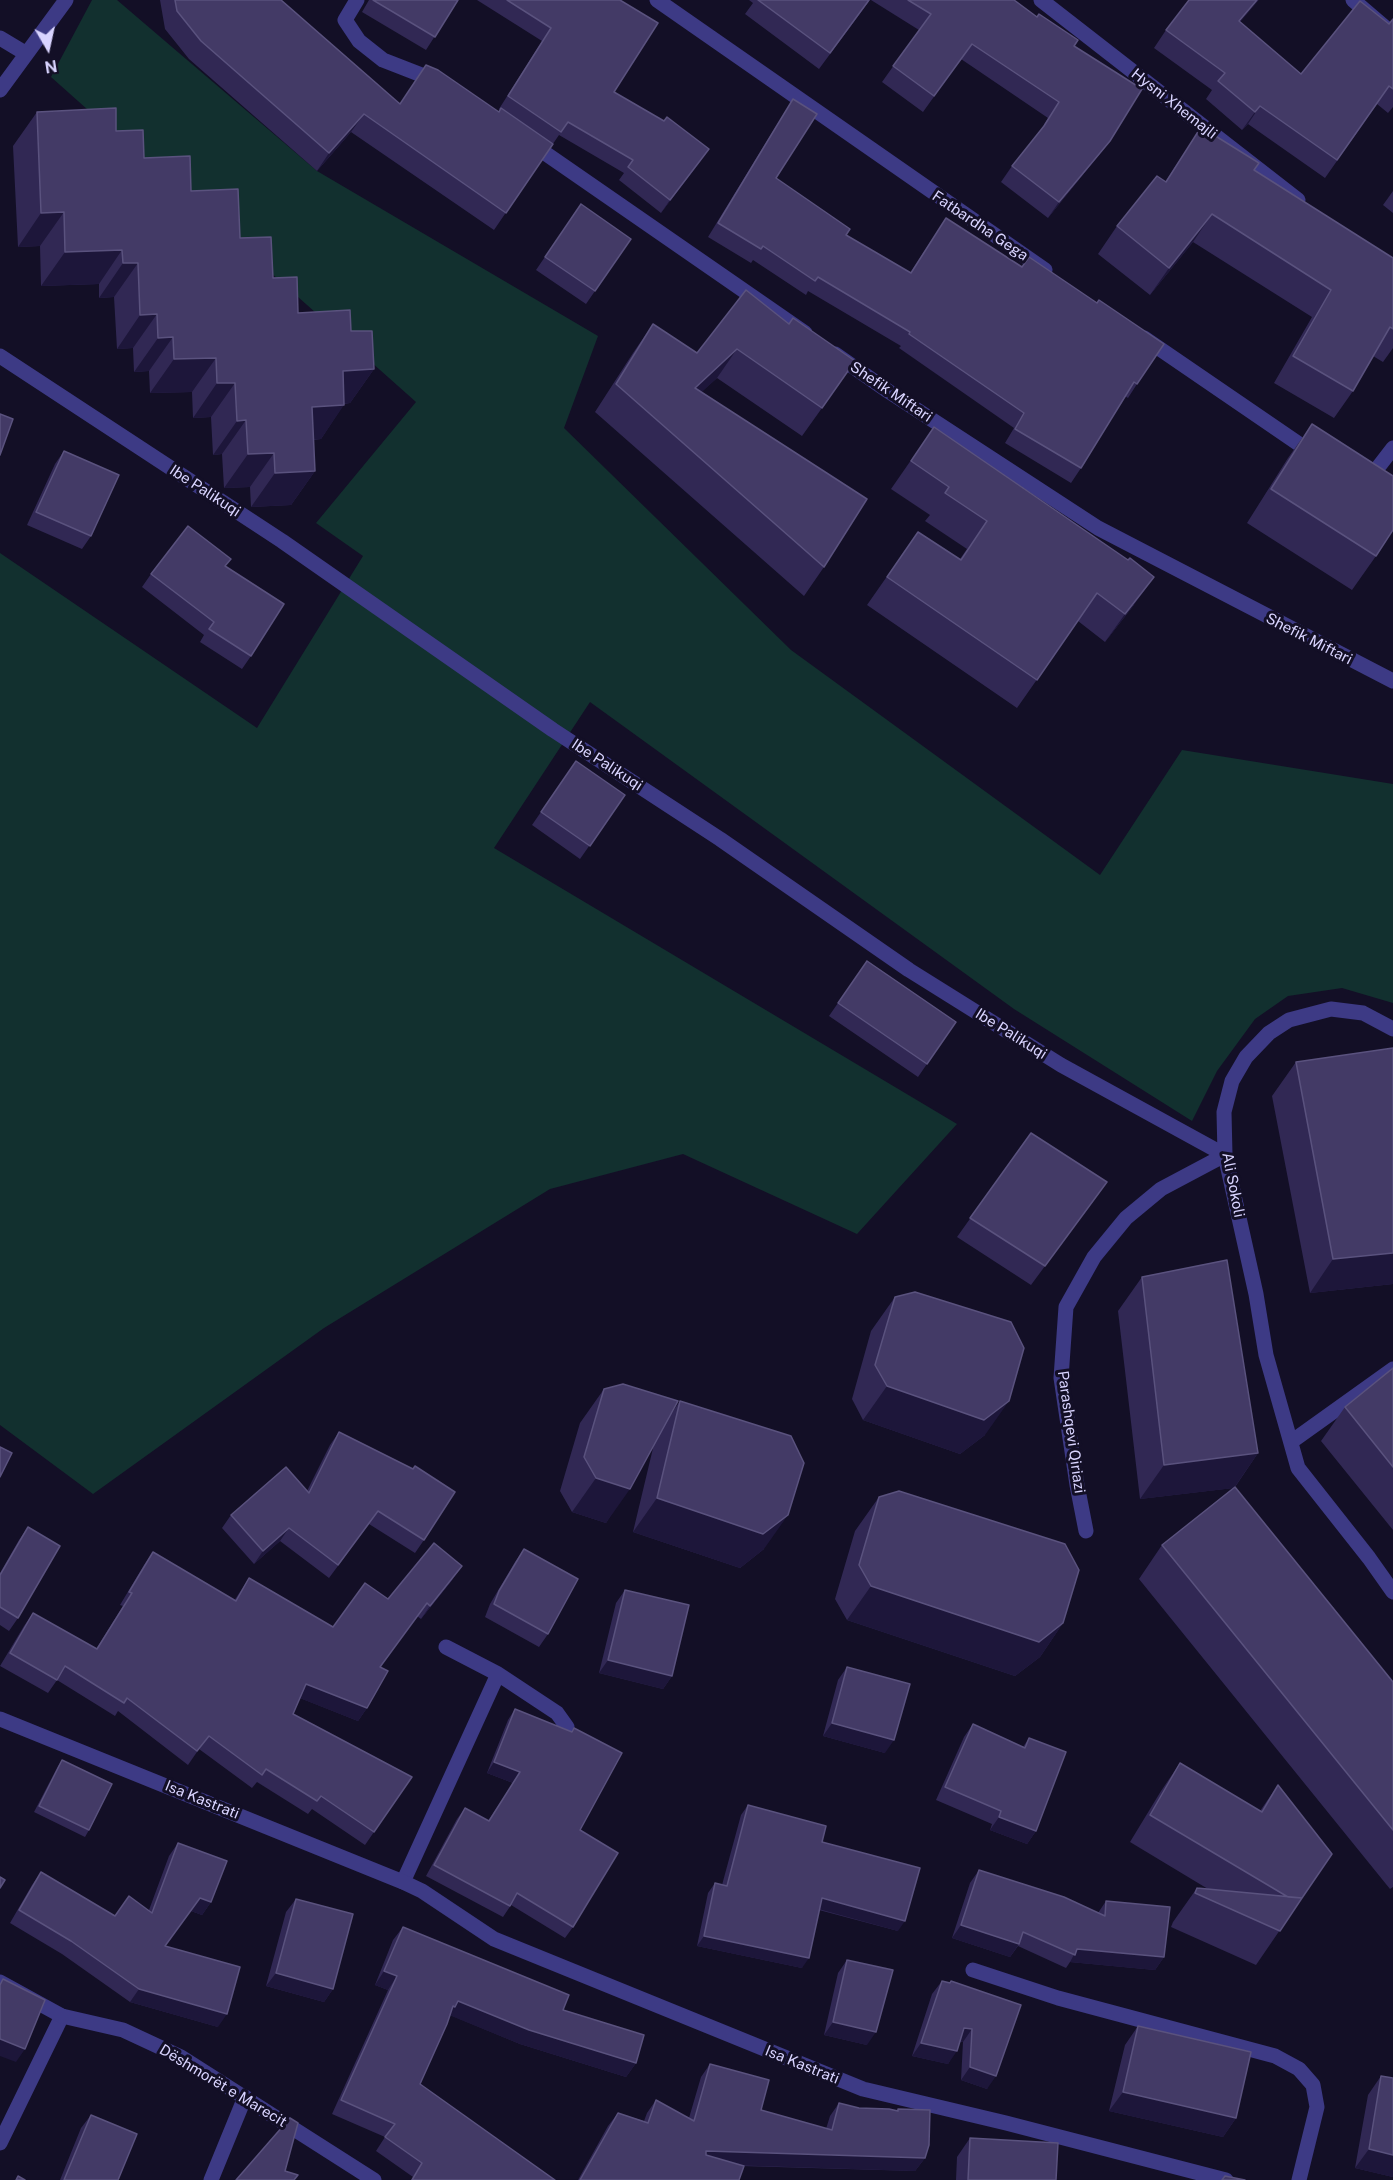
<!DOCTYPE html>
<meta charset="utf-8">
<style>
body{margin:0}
#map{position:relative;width:1393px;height:2180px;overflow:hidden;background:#130f26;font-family:"Public Sans",sans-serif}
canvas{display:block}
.north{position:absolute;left:18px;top:18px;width:60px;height:60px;-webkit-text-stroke:4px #130f26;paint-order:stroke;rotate:171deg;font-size:16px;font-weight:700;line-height:24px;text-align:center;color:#d9d4ff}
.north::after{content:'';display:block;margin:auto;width:21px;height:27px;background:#d9d4ff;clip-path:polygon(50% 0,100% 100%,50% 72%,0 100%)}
</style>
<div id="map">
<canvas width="1393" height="2180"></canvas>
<div class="north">N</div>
</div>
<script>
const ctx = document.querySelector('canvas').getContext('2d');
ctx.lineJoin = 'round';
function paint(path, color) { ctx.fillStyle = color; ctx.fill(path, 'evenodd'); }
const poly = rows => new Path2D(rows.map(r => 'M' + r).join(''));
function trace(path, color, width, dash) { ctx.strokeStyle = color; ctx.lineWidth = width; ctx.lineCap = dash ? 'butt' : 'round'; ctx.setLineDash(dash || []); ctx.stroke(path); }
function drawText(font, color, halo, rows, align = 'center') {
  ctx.font = font + ' "Public Sans",sans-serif'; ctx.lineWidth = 6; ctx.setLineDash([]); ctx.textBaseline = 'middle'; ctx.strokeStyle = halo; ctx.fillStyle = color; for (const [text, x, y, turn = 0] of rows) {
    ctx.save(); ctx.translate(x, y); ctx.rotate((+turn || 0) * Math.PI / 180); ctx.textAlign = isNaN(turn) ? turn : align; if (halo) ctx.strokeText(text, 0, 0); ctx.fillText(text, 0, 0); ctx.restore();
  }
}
const green = poly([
 [92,0,117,0,317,171,598,336,564,428,791,650,1100,875,1182,750,1393,784,1393,1003,1342,988,1288,996,1255,1019,1217,1071,1192,1121,1014,1009,590,702,494,848,957,1124,857,1234,683,1154,550,1189,324,1328,93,1494,0,1425,0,553,257,728,363,556,316,523,416,402,51,77]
]);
const minor = poly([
 [357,0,345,20,359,41,383,60,437,81],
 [657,0,1045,270],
 [1041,0,1298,200],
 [1353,0,1393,34],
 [0,38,25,53],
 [0,90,66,0],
 [529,142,805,333],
 [1144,338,1315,455],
 [835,354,888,391,1098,528,1393,681],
 [0,356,282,541,553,730,720,839,909,970,1061,1065,1225,1155],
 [1366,483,1393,448],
 [1393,1029,1363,1013,1331,1009,1289,1020,1269,1033,1246,1057,1232,1081,1224,1112,1225,1155,1256,1294,1266,1355,1298,1468,1369,1558,1393,1592],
 [1291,1442,1393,1369],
 [1086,1531,1077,1485,1061,1378,1066,1307,1094,1257,1126,1218,1161,1189,1225,1155],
 [498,1674,557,1713,567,1727],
 [403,1882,498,1674,446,1647],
 [973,1970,1058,1998,1275,2056,1299,2069,1313,2085,1317,2107,1299,2180],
 [0,2143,62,2016],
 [211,2180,245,2097]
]);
const tertiary = poly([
 [0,1719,403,1882,422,1891,494,1939,863,2089,1006,2123,1226,2180],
 [0,1982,62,2016,123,2030,181,2057,374,2180]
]);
const wall = poly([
 [160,0,281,0,399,104,499,111,500,110,499,109,542,41,477,0,620,0,614,92,709,149,661,213,619,180,624,173,559,135,494,230,351,132,317,171,189,59,165,29],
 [369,0,458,0,426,50,362,12],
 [749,0,870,0,819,69,745,14,753,3],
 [871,0,1014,0,1074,46,1110,141,1098,156,1048,218,1001,182,1012,166,1039,133,1048,118,961,59,923,112,882,82,919,30],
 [1393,19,1393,107,1388,113,1377,104,1325,178,1248,124,1242,130,1206,99,1212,90,1154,48,1166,30,1240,22,1301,74,1389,24],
 [793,99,776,178,846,235,910,273,946,218,1137,384,1128,398,1125,396,1081,468,1071,483,1005,443,1014,428,899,348,901,346,808,291,806,295,753,260,751,263,708,237,784,113],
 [37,112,116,131,144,158,191,191,240,238,273,278,298,313,351,331,374,369,350,403,344,404,321,439,313,440,315,471,291,505,251,507,250,487,224,488,222,454,213,455,211,417,193,418,192,392,150,393,149,371,134,372,133,348,117,349,114,297,99,298,99,284,41,286,40,246,18,247,13,146],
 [1201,127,1254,170,1393,258,1393,348,1383,362,1373,356,1353,391,1334,418,1274,383,1312,317,1193,242,1150,295,1098,254,1117,226,1165,182],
 [1393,191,1393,213,1383,205],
 [581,204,631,239,586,304,536,270],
 [746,290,822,408,802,436,717,378,701,392,824,567,804,596,595,412,633,353,653,324,697,353],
 [1312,424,1376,556,1352,590,1247,523,1288,458],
 [934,427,1134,605,1105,642,1078,621,1017,708,867,605,918,532,960,559,967,549,925,521,930,515,891,489],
 [64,451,91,536,82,549,27,525,55,464],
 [226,566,251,656,242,669,200,642,204,635,142,587,151,574],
 [576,761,625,795,580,859,532,825],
 [867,961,956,1022,918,1077,829,1016],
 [1393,1048,1393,1284,1310,1293,1272,1096,1296,1062],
 [1031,1133,1093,1201,1031,1285,957,1237],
 [1142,1277,1258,1453,1235,1487,1393,1682,1393,1887,1390,1889,1139,1579,1162,1545,1233,1488,1140,1499,1118,1311],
 [895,1297,985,1435,960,1454,863,1420,852,1399,871,1331],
 [1393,1368,1393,1530,1321,1441,1345,1407],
 [604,1389,667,1420,680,1401,764,1549,740,1568,633,1532,654,1444,606,1523,572,1512,560,1491,580,1423],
 [339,1432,424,1540,415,1553,369,1524,329,1578,280,1541,254,1564,222,1528,231,1515,307,1491,330,1445],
 [879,1497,1063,1623,1040,1657,1015,1676,847,1620,835,1599,855,1531],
 [28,1527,18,1618,9,1631,0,1625,0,1573,19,1540],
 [524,1549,548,1634,539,1647,485,1617,490,1604,515,1562],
 [153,1552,234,1601,249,1578,333,1627,388,1599,453,1579,421,1619,417,1616,380,1667,367,1708,358,1721,300,1698,293,1714,412,1777,365,1845,312,1809,308,1814,257,1782,252,1788,199,1749,188,1765,118,1711,115,1716,57,1680,48,1693,0,1666,24,1626,33,1613,96,1649,123,1606,120,1605,144,1565],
 [625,1590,672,1676,663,1689,599,1673,616,1603],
 [847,1667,885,1753,823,1736,838,1680],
 [515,1709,571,1732,574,1728,580,1830,573,1927,565,1938,511,1905,503,1917,426,1876,457,1819,465,1808,488,1821,513,1783,487,1773,508,1720],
 [973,1724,1023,1747,1029,1738,1036,1831,1027,1844,990,1830,992,1824,936,1800,964,1737],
 [62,1760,89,1830,85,1837,34,1812,58,1766],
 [1180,1763,1260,1811,1278,1785,1332,1854,1256,1965,1171,1927,1173,1922,1197,1888,1208,1889,1130,1842,1161,1791],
 [748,1805,822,1842,898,1931,819,1910,802,1968,697,1946,708,1893,715,1883,722,1885,741,1815],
 [178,1843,211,1902,202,1915,191,1911,165,1946,218,2027,130,2002,62,1954,10,1923,32,1885,41,1872,115,1916,149,1910,169,1856],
 [979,1870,1098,1913,1106,1901,1164,1957,1155,1970,1070,1962,1066,1968,1018,1946,1010,1957,952,1938,970,1883],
 [296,1899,333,1989,324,2002,266,1986,286,1912],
 [403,1927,563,2010,636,2063,626,2077,520,2044,450,2015,420,2084,555,2180,411,2180,413,2177,376,2151,385,2137,332,2114,388,1990,375,1985,393,1940],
 [847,1960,867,2045,824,2035,838,1973],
 [942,1981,950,1983,951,1981,1021,2005,987,2089,961,2080,963,2042,960,2042,948,2064,912,2056,932,1994],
 [1138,2026,1236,2118,1223,2137,1109,2111,1125,2045],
 [710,2064,761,2110,826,2129,830,2116,839,2103,859,2108,897,2111,898,2109,925,2158,915,2171,742,2166,739,2180,578,2180,608,2126,618,2113,644,2121,647,2113,656,2100,689,2118,701,2077],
 [1381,2076,1393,2177,1355,2168,1368,2095],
 [91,2115,118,2180,60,2180,81,2128],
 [970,2138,1056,2180,956,2180,957,2157]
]);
const shadedWall = poly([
 [1257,0,1259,0,1226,39,1239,21],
 [1260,106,1248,124,1242,130,1255,112],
 [364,114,351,132,317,171,329,153],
 [1110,141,1098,156,1048,218,1059,202],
 [709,149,700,162,661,213,670,200],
 [64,212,40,246,18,247,41,213],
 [1212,214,1193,242,1150,295,1169,268],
 [122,250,99,284,41,286,65,252],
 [123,263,138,263,114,297,99,298],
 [157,314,133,348,117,349,140,315],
 [173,337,149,371,134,372,158,338],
 [737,349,717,378,675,417,695,388],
 [216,358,192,392,150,393,174,359],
 [374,369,350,403,319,405,343,371],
 [217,383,235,383,211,417,193,418],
 [344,405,321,439,288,441,312,407],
 [246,420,222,454,213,455,237,421],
 [274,453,250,487,224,488,248,454],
 [315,471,291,505,251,507,275,473],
 [1154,577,1134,605,1105,642,1125,614],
 [1393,1253,1393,1284,1310,1293,1333,1259],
 [887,1386,1009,1401,985,1435,960,1454,863,1420],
 [1258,1453,1234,1488,1140,1499,1164,1465],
 [596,1478,630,1489,606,1523,572,1512],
 [657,1498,788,1515,764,1549,740,1568,633,1532],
 [289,1528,280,1541,254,1564,263,1551],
 [462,1566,453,1579,421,1619,430,1606],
 [871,1586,1063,1623,1040,1657,1015,1676,847,1620],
 [608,1660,672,1676,663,1689,599,1673],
 [306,1684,367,1708,358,1721,297,1697],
 [832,1723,894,1740,885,1753,823,1736],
 [494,1762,520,1772,513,1783,487,1773],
 [999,1817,1036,1831,1027,1844,990,1830],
 [200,1898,211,1902,202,1915,191,1911],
 [822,1898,905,1921,898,1931,815,1908],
 [961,1925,1019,1944,1010,1957,952,1938],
 [704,1936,809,1958,802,1968,697,1946],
 [1077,1949,1164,1957,1155,1970,1070,1962],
 [384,1971,397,1976,388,1990,375,1985],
 [276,1973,333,1989,324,2002,266,1986],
 [139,1989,227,2014,218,2027,130,2002],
 [458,2001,636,2063,626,2077,520,2044,449,2015,443,2020],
 [833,2022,876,2032,867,2045,824,2035],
 [964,2028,972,2029,963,2042,955,2041],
 [0,2039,25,2049,16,2062,0,2056],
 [921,2043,957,2051,948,2064,912,2056],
 [970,2067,996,2076,987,2089,961,2080],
 [1123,2092,1236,2118,1223,2137,1109,2111],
 [1369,2149,1393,2155,1393,2177,1355,2168],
 [706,2151,925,2158,915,2171,697,2164]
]);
const building = poly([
 [175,0,281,0,400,104,426,65,438,70,499,112,501,108,553,144,506,213,364,114,329,153,201,41,177,11,175,0],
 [373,0,458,0,435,37,373,0],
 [507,0,620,0,658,23,614,92,664,121,667,117,709,149,670,200,628,167,633,160,568,122,561,132,508,96,551,28,507,0],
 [758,0,869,0,830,53,758,0],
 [908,0,1014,0,1037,17,1039,14,1078,40,1074,46,1142,89,1110,141,1059,202,1012,166,1044,126,1059,102,972,44,934,96,893,66,931,14,908,0],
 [1189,0,1257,0,1239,21,1301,74,1360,1,1389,24,1393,19,1393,89,1389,86,1337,160,1260,106,1255,112,1218,81,1225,73,1166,30,1189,0],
 [793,99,817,114,776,178,850,229,846,235,911,273,946,218,1022,267,1029,257,1097,303,1099,300,1164,344,1137,384,1134,382,1081,468,1015,429,1024,413,909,334,910,332,818,277,815,281,763,246,761,249,718,223,793,99],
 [116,108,116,131,143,130,144,158,190,156,191,191,238,189,240,238,271,237,273,278,297,277,298,313,350,310,351,331,372,331,374,369,343,371,344,405,312,407,315,471,275,473,274,453,248,454,246,420,237,421,235,383,217,383,216,358,174,359,173,337,158,338,157,314,140,315,138,263,123,263,122,250,65,252,64,212,41,213,37,112,116,108],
 [1201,127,1259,163,1254,170,1393,258,1393,329,1390,327,1353,391,1293,356,1331,290,1212,214,1169,268,1117,226,1157,176,1166,182,1201,127],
 [581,204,631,239,595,291,545,257,581,204],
 [746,290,789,324,793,318,855,361,822,408,737,349,695,388,867,499,824,567,616,384,653,324,697,353,746,290],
 [0,414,13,419,0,455,0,414],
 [1312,424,1393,476,1393,530,1376,556,1271,489,1312,424],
 [934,427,1128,560,1130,558,1154,577,1125,614,1097,593,1037,680,887,577,918,532,961,560,987,521,945,493,949,487,911,461,934,427],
 [64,451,119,475,91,536,36,512,64,451],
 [188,526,231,559,225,566,284,604,251,656,209,629,214,622,151,574,188,526],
 [576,761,625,795,590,846,541,812,576,761],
 [867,961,956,1022,927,1064,838,1003,867,961],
 [1393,1048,1393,1253,1333,1259,1296,1062,1393,1048],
 [1031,1133,1107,1182,1045,1266,970,1218,1031,1133],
 [1227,1260,1258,1453,1164,1465,1142,1277,1227,1260],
 [915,1292,1011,1322,1024,1348,1009,1401,984,1420,887,1386,875,1365,895,1297,915,1292],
 [1393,1368,1393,1467,1345,1407,1393,1368],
 [623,1384,678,1401,630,1489,596,1478,584,1457,604,1389,623,1384],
 [680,1401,791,1436,804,1463,788,1515,763,1534,657,1498,680,1401],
 [339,1432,413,1469,415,1466,455,1492,424,1540,378,1511,338,1565,289,1528,263,1551,231,1515,286,1467,309,1493,339,1432],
 [0,1447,12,1453,0,1477,0,1447],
 [1235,1487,1393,1682,1393,1830,1162,1545,1235,1487],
 [899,1491,1065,1544,1079,1570,1063,1623,1039,1642,871,1586,859,1565,879,1497,899,1491],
 [28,1527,60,1546,18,1618,0,1607,0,1575,28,1527],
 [434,1543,462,1566,430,1606,427,1603,380,1667,388,1671,367,1708,306,1684,293,1714,412,1777,374,1832,321,1796,317,1801,266,1769,262,1775,209,1736,197,1751,127,1698,124,1703,65,1666,57,1680,10,1653,33,1613,97,1649,132,1593,129,1592,153,1552,236,1601,249,1578,333,1627,365,1583,388,1599,434,1543],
 [524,1549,578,1579,548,1634,494,1604,499,1591,524,1549],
 [625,1590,689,1605,672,1676,608,1660,625,1590],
 [847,1667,910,1684,894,1740,832,1723,847,1667],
 [515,1709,572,1732,574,1728,622,1753,580,1830,618,1853,573,1927,517,1893,510,1906,434,1865,465,1808,489,1821,520,1772,494,1762,515,1709],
 [973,1724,1025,1748,1029,1738,1066,1752,1036,1831,999,1817,1001,1811,945,1787,973,1724],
 [62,1760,112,1784,89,1830,39,1806,62,1760],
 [1180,1763,1262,1812,1278,1785,1332,1854,1302,1898,1288,1897,1150,1815,1180,1763],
 [748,1805,826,1826,822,1842,920,1868,905,1921,822,1898,809,1958,704,1936,715,1883,727,1886,748,1805],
 [178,1843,227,1861,211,1902,200,1898,165,1946,240,1967,227,2014,139,1989,71,1941,19,1910,41,1872,115,1916,129,1896,152,1913,178,1843],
 [979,1870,1064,1897,1105,1916,1106,1901,1170,1907,1164,1957,1077,1949,1075,1955,1023,1932,1019,1944,961,1925,979,1870],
 [0,1877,5,1880,0,1888,0,1877],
 [1197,1888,1302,1898,1280,1931,1195,1893,1197,1888],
 [296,1899,353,1914,333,1989,276,1973,296,1899],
 [403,1927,569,1995,563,2010,644,2035,636,2063,529,2030,458,2001,455,2007,453,2006,447,2024,420,2084,555,2180,412,2180,422,2163,385,2137,395,2124,341,2100,397,1976,384,1971,403,1927],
 [847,1960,893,1970,876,2032,833,2022,847,1960],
 [3,1979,45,2000,25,2049,0,2039,0,1985,3,1979],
 [942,1981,950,1983,951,1981,1021,2005,996,2076,970,2067,972,2029,964,2028,957,2051,921,2043,942,1981],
 [1138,2026,1251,2052,1236,2118,1123,2092,1138,2026],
 [710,2064,769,2080,761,2110,832,2130,839,2103,859,2108,889,2109,898,2111,898,2109,930,2110,929,2145,925,2158,706,2151,706,2155,744,2166,739,2180,580,2180,618,2113,648,2123,656,2100,694,2121,710,2064],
 [1381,2076,1393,2078,1393,2155,1369,2149,1381,2076],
 [91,2115,137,2134,118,2180,64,2180,91,2115],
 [290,2118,298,2123,285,2171,298,2175,294,2180,236,2180,290,2118],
 [970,2138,1058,2143,1056,2180,968,2180,970,2138],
 [18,2176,25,2180,16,2180,18,2176],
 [1225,2176,1245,2180,1222,2180,1225,2176]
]);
const streetNames = [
 ["Hysni Xhemajli",1174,104,38],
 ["Fatbardha Gega",980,226,34],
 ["Shefik Miftari",891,392,34],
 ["Ibe Palikuqi",205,491,33],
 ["Shefik Miftari",1309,639,27],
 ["Ibe Palikuqi",607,765,33],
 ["Ibe Palikuqi",1011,1034,32],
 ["Ali Sokoli",1233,1185,79],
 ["Parashqevi Qiriazi",1071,1432,82],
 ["Isa Kastrati",202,1800,22],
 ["Isa Kastrati",802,2065,22],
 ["Dëshmorët e Marecit",223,2086,31]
];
paint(green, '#12302f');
trace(minor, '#3d3a85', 15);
trace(tertiary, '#3d3a85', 15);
paint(wall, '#312854');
paint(shadedWall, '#1d163a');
paint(building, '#433a66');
trace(building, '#5a527e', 1.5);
drawText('15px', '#d9d4ff', '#130f26', streetNames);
</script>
